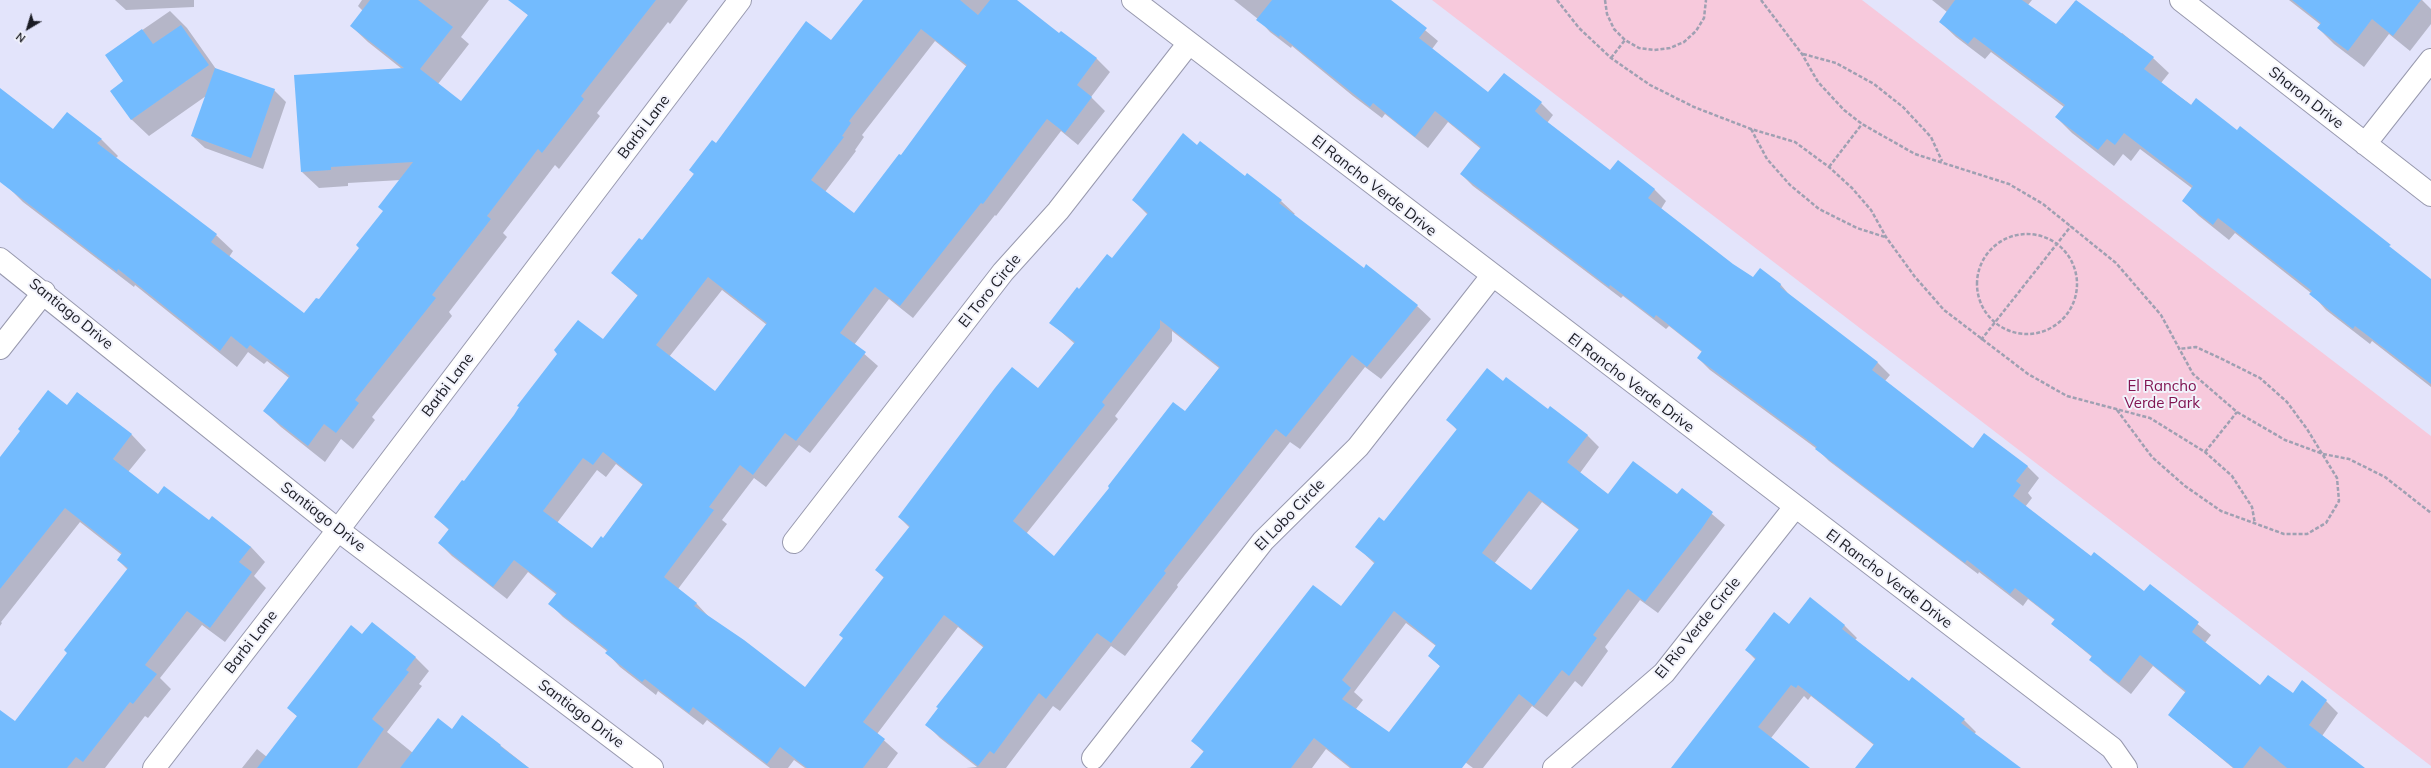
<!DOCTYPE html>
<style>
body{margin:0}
#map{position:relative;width:2431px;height:768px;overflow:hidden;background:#e3e4fb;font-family:Mulish,sans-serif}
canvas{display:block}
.north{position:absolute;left:8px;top:8px;width:40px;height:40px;-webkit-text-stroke:3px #f2f3fc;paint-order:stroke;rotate:218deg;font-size:11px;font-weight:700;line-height:16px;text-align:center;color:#1a1b23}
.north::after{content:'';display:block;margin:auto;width:14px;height:18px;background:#1a1b23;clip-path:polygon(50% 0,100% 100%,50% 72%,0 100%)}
</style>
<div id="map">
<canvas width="2431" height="768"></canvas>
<div class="north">N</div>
</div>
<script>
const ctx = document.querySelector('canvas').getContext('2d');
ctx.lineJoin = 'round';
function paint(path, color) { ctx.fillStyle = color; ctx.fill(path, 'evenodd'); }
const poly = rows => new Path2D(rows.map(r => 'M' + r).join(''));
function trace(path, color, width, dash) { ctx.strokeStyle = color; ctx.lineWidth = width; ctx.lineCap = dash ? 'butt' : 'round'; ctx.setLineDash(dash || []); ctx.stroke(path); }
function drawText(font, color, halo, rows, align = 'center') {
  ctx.font = font + ' Mulish,sans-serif'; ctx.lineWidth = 4; ctx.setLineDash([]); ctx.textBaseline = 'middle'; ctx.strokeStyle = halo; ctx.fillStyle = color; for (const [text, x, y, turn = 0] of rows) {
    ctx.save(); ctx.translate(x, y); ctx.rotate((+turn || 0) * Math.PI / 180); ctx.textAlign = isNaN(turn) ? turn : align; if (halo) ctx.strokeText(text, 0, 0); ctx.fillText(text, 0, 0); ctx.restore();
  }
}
const green = poly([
 [1432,0,1862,0,2431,436,2431,766]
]);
const shadow = poly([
 [115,0,194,0,194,7,126,10],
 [362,0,489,0,461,37,469,44,438,84,461,102,529,16,522,10,530,0,688,0,670,24,668,22,597,113,600,116,559,169,555,165,503,233,507,237,449,312,452,316,372,417,375,420,353,449,341,439,325,462,281,427,264,411,289,378,267,361,264,364,248,352,237,367,135,285,134,287,23,202,0,179,0,89,53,131,67,113,102,140,118,156,116,158,216,235,233,251,229,257,304,315,319,301,360,248,384,211,401,180,348,183,348,186,319,188,302,172,402,69,368,42,351,26,363,11,358,6],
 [864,0,1013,0,1059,35,1061,32,1097,59,1110,72,1091,97,1105,111,1078,145,1061,131,996,216,995,215,913,318,889,299,854,345,878,366,810,453,799,445,766,487,754,478,722,520,727,524,678,589,696,603,709,617,805,688,844,638,884,578,876,570,910,528,899,517,1038,390,1075,344,1051,323,1079,291,1113,259,1148,215,1133,200,1197,146,1245,177,1247,174,1281,201,1295,214,1293,215,1364,269,1417,306,1431,319,1381,379,1365,367,1300,449,1290,442,1177,585,1178,587,1125,656,1111,646,1060,711,1053,706,1006,768,966,768,977,767,940,738,927,725,984,648,958,627,877,734,898,753,887,768,805,768,794,760,788,768,770,768,707,720,703,725,658,691,656,695,620,667,607,653,608,652,563,617,550,604,557,595,528,572,507,599,452,556,439,543,449,530,435,516,464,483,603,341,638,296,612,273,642,242,716,145,831,42],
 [935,41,967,67,902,157,854,214,825,192,856,151,855,150,864,137,862,135],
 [722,290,767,325,715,392,669,357],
 [1172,331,1219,368,1185,412,1111,488,1054,557,1026,534,1118,419,1115,416,1172,341],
 [616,464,643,485,603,539,592,549,557,523,597,470,606,477],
 [1234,0,1389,0,1438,41,1432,49,1488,93,1541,103,1553,115,1547,123,1611,172,1654,189,1666,201,1661,209,1732,265,1754,279,1781,285,1792,298,1878,363,1890,375,1885,381,1970,448,2027,466,2039,478,2028,493,2032,498,2025,507,2091,558,2144,592,2150,585,2211,635,2205,643,2261,687,2326,701,2338,713,2322,736,2363,768,2233,768,2169,715,2186,693,2153,666,2131,694,2103,672,2091,659,2092,657,2052,624,2055,620,2028,599,2023,606,1979,572,1978,574,1829,461,1817,449,1710,370,1698,358,1702,352,1669,326,1666,329,1623,296,1621,298,1473,186,1461,174,1481,149,1448,122,1428,148,1385,114,1382,118,1353,96,1292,46,1291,48,1270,32,1258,19],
 [1932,0,2032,0,2028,5,2056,26,2075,1,2120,35,2122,33,2153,58,2169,73,2161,83,2431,280,2431,387,2372,341,2370,344,2326,310,2311,293,2235,233,2229,240,2199,216,2183,201,2193,189,2140,149,2131,161,2123,154,2114,166,2072,133,2056,117,2064,107,1991,52,1985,59,1956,37,1940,22,1947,12],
 [2289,0,2422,0,2431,9,2431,24,2410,51,2389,34,2364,67,2334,44,2318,28,2321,25],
 [170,11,187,28,216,69,274,90,286,102,263,169,205,148,192,136,206,96,149,136,131,119,124,82,106,55],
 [1503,382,1587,435,1599,447,1580,473,1609,495,1677,496,1682,489,1725,525,1658,613,1640,600,1605,647,1608,651,1582,687,1575,681,1547,717,1532,706,1483,768,1473,768,1465,762,1461,768,1350,768,1326,749,1312,768,1192,768,1204,752,1192,741,1341,607,1375,564,1357,547,1385,522,1457,430,1448,420],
 [1542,502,1579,530,1531,592,1494,564],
 [1406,623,1436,646,1429,656,1441,667,1389,733,1356,709,1363,700,1354,692],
 [78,393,132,435,146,450,128,472,158,496,209,522,251,547,265,562,254,576,266,588,225,642,202,625,160,678,171,689,148,718,145,716,105,768,0,768,0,711,15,723,68,653,128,570,118,560,122,555,80,522,1,622,2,623,0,626,0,458,67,406],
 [1810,599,1845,626,1857,638,1855,640,1910,682,1964,720,1976,732,1974,734,2019,768,1872,768,1874,745,1811,696,1808,700,1804,696,1771,738,1806,768,1672,768,1756,660,1746,650,1789,625],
 [372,623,416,658,429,671,419,684,422,686,387,732,413,753,452,730,463,716,529,768,242,768,257,749,267,757,298,717,288,708,362,635]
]);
const building = poly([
 [370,0,418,0,453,27,420,69,461,101,528,15,508,0,656,0,581,96,584,99,542,153,538,149,487,216,491,219,432,295,436,298,355,400,359,403,336,433,324,424,308,446,263,411,290,376,250,345,247,349,231,336,220,351,118,269,117,272,0,182,0,88,53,129,67,112,102,139,97,143,217,234,211,242,304,313,316,298,319,299,359,248,356,245,383,211,378,207,413,162,331,167,331,170,301,172,294,75,404,68,350,26],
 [863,0,960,0,978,15,990,0,1017,0,1059,33,1061,31,1097,58,1077,85,1092,97,1065,133,1047,119,983,204,981,203,900,306,875,287,840,333,866,352,796,441,785,433,753,475,740,465,709,507,714,510,664,577,697,603,694,606,744,640,805,687,843,638,839,635,884,577,875,570,910,526,898,517,995,388,1012,367,1038,388,1075,342,1049,323,1077,287,1079,289,1107,254,1112,258,1148,213,1132,200,1183,133,1197,145,1200,141,1245,176,1247,173,1282,200,1279,203,1364,268,1366,264,1418,305,1367,367,1352,355,1286,437,1276,429,1164,571,1166,573,1111,643,1097,633,1046,699,1039,693,994,754,990,751,978,766,925,725,938,708,936,707,984,646,944,615,863,722,885,739,863,768,807,768,780,747,767,764,693,707,689,713,645,679,642,682,605,653,608,650,548,604,557,593,514,560,493,587,438,543,449,529,434,517,462,480,464,481,514,415,519,407,517,406,557,354,554,350,578,320,603,339,638,295,611,273,639,238,642,240,694,174,689,170,712,140,716,143,806,21,831,40],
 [921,29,967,65,901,155,899,154,854,213,811,180,844,137,842,136,851,123,849,121],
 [708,277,767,323,715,391,656,345],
 [1160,320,1220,367,1185,411,1173,402,1108,486,1109,488,1054,556,1013,521,1105,405,1102,402,1160,328],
 [603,452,643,484,603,538,601,536,592,548,543,511,583,458,593,465],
 [1272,0,1391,0,1427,28,1419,38,1488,92,1504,73,1542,102,1535,111,1545,120,1610,170,1618,160,1655,189,1648,198,1733,264,1753,277,1760,268,1781,284,1780,287,1878,362,1872,370,1971,447,1973,448,1984,433,2028,466,2016,481,2021,485,2013,496,2091,556,2094,552,2144,591,2150,584,2199,622,2192,632,2260,685,2268,675,2293,693,2302,680,2327,700,2309,725,2365,768,2287,768,2260,746,2243,768,2234,768,2168,715,2186,691,2140,655,2119,683,2089,660,2092,656,2051,624,2055,619,2015,588,2010,594,1967,560,1965,563,1815,449,1817,447,1697,358,1702,351,1656,315,1654,318,1610,285,1609,287,1460,174,1481,147,1435,111,1415,137,1373,103,1370,107,1280,35,1279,37,1256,20],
 [1955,0,2022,0,2056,24,2076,0,2154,57,2144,69,2191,105,2196,98,2237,130,2240,126,2391,245,2389,246,2431,279,2431,384,2355,326,2353,329,2309,294,2312,291,2218,218,2213,225,2182,201,2193,186,2124,133,2115,145,2107,139,2098,150,2055,117,2065,105,1974,37,1968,44,1939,22],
 [2292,0,2421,0,2393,36,2372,19,2348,51,2317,28,2321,23],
 [181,25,209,65,131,120,110,91,123,81,105,55,142,29,153,44],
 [215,68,275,89,251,158,191,136],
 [1487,368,1503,381,1506,377,1548,409,1550,406,1588,435,1567,462,1608,494,1633,461,1677,494,1682,488,1713,512,1700,531,1645,602,1628,589,1593,635,1597,638,1569,676,1562,670,1534,706,1519,694,1462,768,1352,768,1314,738,1291,768,1190,768,1204,751,1191,741,1313,585,1341,606,1375,562,1355,547,1379,517,1384,521,1457,429,1446,420],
 [1529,491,1579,529,1531,590,1482,553],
 [1394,611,1436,645,1428,656,1440,666,1389,732,1342,699,1351,688,1342,680],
 [48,390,67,405,77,392,132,434,113,459,158,494,164,486,209,520,212,516,251,547,239,562,252,572,210,628,187,611,145,665,157,674,133,704,130,702,83,762,76,757,67,768,0,768,0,710,15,721,67,653,64,650,128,568,117,560,122,553,65,508,0,589,0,457,20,431,18,429],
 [1810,597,1845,625,1842,629,1909,681,1912,677,1965,719,1961,723,2021,768,1855,768,1874,744,1798,685,1796,688,1791,685,1758,727,1810,768,1671,768,1756,658,1745,650,1774,612,1789,624],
 [372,622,416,657,406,670,409,672,372,719,384,729,357,768,257,768,297,716,287,708,315,672,351,625,362,634],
 [462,715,501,745,500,746,529,768,400,768,438,718,452,729]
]);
const path = poly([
 [1557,0,1579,28,1611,58,1650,85,1694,107,1751,129,1795,142,1829,167,1852,188,1871,210,1886,237,1915,277,1944,310,2028,374,2067,396,2150,418,2205,452,2232,476,2252,507,2255,524],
 [1605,0,1607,14,1614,29,1625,40,1639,48,1654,50,1670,48,1684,42,1696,31,1704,18,1706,0],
 [1761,0,1802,54,1818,82,1844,110,1862,124,1915,154,2009,184,2043,204,2116,263,2161,315,2193,374,2237,412,2285,440,2323,454,2349,459,2385,477,2431,513],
 [1803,54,1836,63,1874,84,1903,107,1931,137,1942,161],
 [1611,58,1625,40],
 [1751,129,1767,159,1790,185,1819,209,1857,228,1885,237],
 [1829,167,1862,124],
 '1977 284a50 50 0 1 1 100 0a50 50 0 1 1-100 0Z',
 [1981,340,2071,226],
 [2117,410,2152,457,2185,486,2221,511,2284,534,2307,534,2326,523,2339,501,2337,478,2307,429,2287,402,2260,378,2222,359,2196,347,2178,349],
 [2205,452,2237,412]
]);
const street = poly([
 [1133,0,2112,748,2126,768],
 [2181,0,2431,195],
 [2365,144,2431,60],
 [0,259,338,530,652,768],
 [0,348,44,292],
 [794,542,1003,272,1058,211,1189,43],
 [1093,758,1263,541,1358,447,1492,276],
 [154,768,338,530,740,0],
 [1554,768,1664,673,1795,507]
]);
const streetNames = [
 ["Sharon Drive",2306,98,38],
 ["Barbi Lane",644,127,-53],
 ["El Rancho Verde Drive",1374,186,38],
 ["El Toro Circle",990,291,-51],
 ["Santiago Drive",71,314,39],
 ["El Rancho Verde Drive",1631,383,37],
 ["Barbi Lane",448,385,-53],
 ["El Lobo Circle",1290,515,-46],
 ["Santiago Drive",323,517,38],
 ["El Rancho Verde Drive",1889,579,37],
 ["El Rio Verde Circle",1698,628,-51],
 ["Barbi Lane",251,642,-52],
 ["Santiago Drive",581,714,37]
];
const parkNames = [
 ["El Rancho",2162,386],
 ["Verde Park",2162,403]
];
paint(green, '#f7c9dc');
paint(shadow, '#0003');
paint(building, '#73bbfe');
trace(street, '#9899ae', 24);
trace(path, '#9fa0b2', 2.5, [4, 2]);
trace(street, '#fff', 22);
drawText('15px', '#1a1b23', '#f2f3fc', streetNames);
drawText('15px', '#811552', '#f2f3fc', parkNames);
</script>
